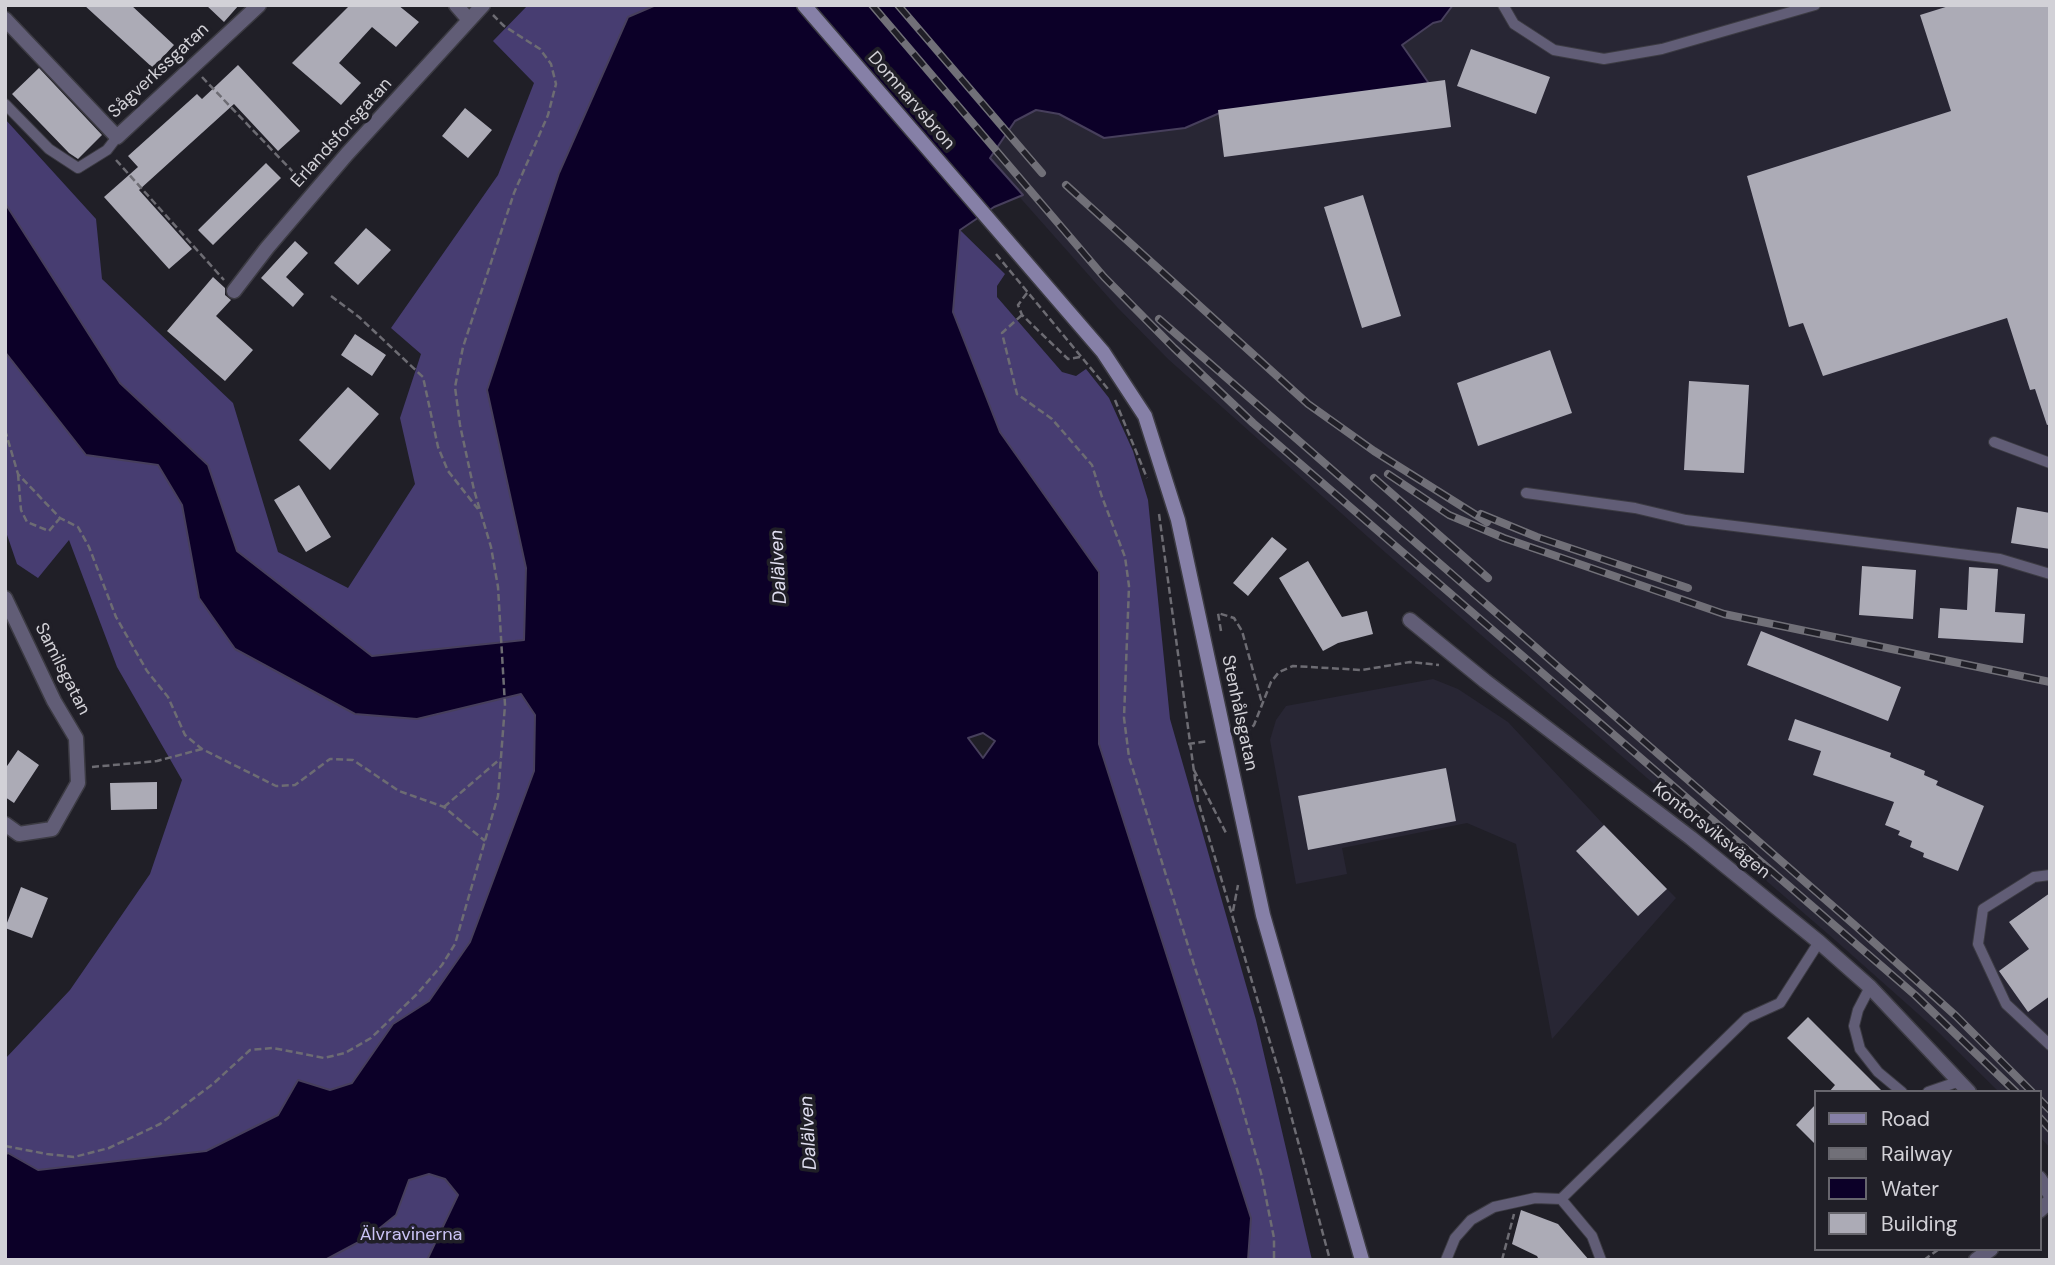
<!DOCTYPE html>
<meta charset="utf-8">
<style>
body{margin:0}
#map{position:relative;width:2055px;height:1265px;overflow:hidden;background:#201f27;font-family:"DM Sans",sans-serif}
canvas{display:block}
.frame{position:absolute;inset:0;border:7px solid #d2d1d7;pointer-events:none}
.legend{position:absolute;left:1814px;top:1090px;width:228px;height:161px;box-sizing:border-box;background:#201f27;border:2px solid #67666d;margin:0;padding:9px 12px;list-style:none;font-size:21px;color:#d2d1d7}
.legend li{display:flex;align-items:center;gap:14px;height:35px}
.legend b{width:35px;border:2px solid #67666d}
</style>
<div id="map">
<canvas width="2055" height="1265"></canvas>
<div class="frame"></div>
<ul class="legend">
<li><b style="height:9px;background:#8680a7"></b>Road</li>
<li><b style="height:9px;background:#717078"></b>Railway</li>
<li><b style="height:19px;background:#0c0028"></b>Water</li>
<li><b style="height:19px;background:#acabb6"></b>Building</li>
</ul>
</div>
<script>
const ctx = document.querySelector('canvas').getContext('2d');
ctx.lineJoin = 'round';
function paint(path, color) { ctx.fillStyle = color; ctx.fill(path, 'evenodd'); }
const poly = rows => new Path2D(rows.map(r => 'M' + r).join(''));
function trace(path, color, width, dash) { ctx.strokeStyle = color; ctx.lineWidth = width; ctx.lineCap = dash ? 'butt' : 'round'; ctx.setLineDash(dash || []); ctx.stroke(path); }
function drawText(font, color, halo, rows, align = 'center') {
  ctx.font = font + ' "DM Sans",sans-serif'; ctx.lineWidth = 7; ctx.setLineDash([]); ctx.textBaseline = 'middle'; ctx.strokeStyle = halo; ctx.fillStyle = color; for (const [text, x, y, turn = 0] of rows) {
    ctx.save(); ctx.translate(x, y); ctx.rotate((+turn || 0) * Math.PI / 180); ctx.textAlign = isNaN(turn) ? turn : align; if (halo) ctx.strokeText(text, 0, 0); ctx.fillText(text, 0, 0); ctx.restore();
  }
}
const built = poly([
 [856,5,2050,5,2050,1148,2039,1136,2039,1092,1999,1092,1934,1028,1835,940,1386,553,1168,359,1117,307,1023,201],
 [1433,679,1458,689,1508,722,1604,825,1676,898,1552,1039,1516,844,1467,823,1342,848,1347,874,1296,884,1270,740,1276,720,1286,706]
]);
const forest = poly([
 [528,5,656,5,628,17,559,173,487,390,526,568,525,640,372,656,237,551,208,465,120,383,5,203,5,119,96,219,102,279,233,403,278,552,348,588,415,484,400,418,421,354,391,328,498,175,534,83,493,41],
 [960,230,1005,274,997,286,997,297,1062,372,1076,376,1086,369,1109,398,1133,451,1148,500,1170,719,1256,1020,1312,1260,1248,1259,1251,1218,1099,744,1099,572,1000,432,953,312],
 [5,352,86,455,158,464,182,505,199,598,417,719,522,694,535,714,534,771,470,942,429,1001,393,1024,352,1083,330,1090,298,1080,278,1115,206,1151,38,1170,8,1153,5,1155,5,1059,70,990,150,874,182,780,117,667,69,540,38,578,17,564,5,529],
 [429,1174,445,1179,458,1195,427,1260,325,1260,370,1236,396,1215,409,1180]
]);
const water = poly([
 [656,5,1453,5,1441,21,1433,23,1402,45,1430,85,1222,112,1185,128,1104,138,1059,114,1036,110,1015,121,990,158,1023,195,994,207,960,230,953,312,1000,432,1099,572,1099,744,1251,1218,1248,1260,427,1260,458,1195,445,1179,429,1174,409,1180,396,1215,370,1236,325,1260,5,1260,5,1155,8,1153,38,1170,206,1151,278,1115,298,1080,330,1090,352,1083,393,1024,429,1001,470,942,534,771,535,715,521,694,417,719,355,714,235,649,199,598,182,505,158,465,86,455,5,352,5,203,120,383,208,465,237,551,372,656,524,640,526,568,487,390,559,173,628,17,656,5],
 [983,733,995,741,983,758,968,738,983,733]
]);
const building = poly([
 [84,5,131,5,174,45,153,68],
 [206,5,239,5,224,22],
 [350,5,398,5,419,22,396,47,372,27,339,63,361,83,341,105,292,63],
 [1952,5,2050,5,2050,424,2047,425,2035,389,2030,390,2007,318,1823,376,1803,323,1789,327,1747,176,1951,111,1920,15],
 [1471,49,1550,77,1536,114,1457,86],
 [238,65,300,131,278,151,234,104,139,190,192,249,169,269,104,197,138,167,128,156,197,94,202,99],
 [39,68,102,135,78,159,69,153,12,94],
 [1445,80,1451,127,1224,157,1218,110],
 [465,108,492,130,468,158,442,136],
 [266,163,281,178,213,245,198,230],
 [1363,195,1401,316,1362,328,1324,207],
 [366,228,391,250,358,285,334,263],
 [295,241,308,253,286,277,304,294,293,307,261,278],
 [213,277,225,288,225,295,231,300,216,316,253,350,225,381,167,331],
 [355,334,386,355,372,376,341,355],
 [1550,350,1572,413,1478,446,1457,383],
 [1689,381,1749,385,1744,473,1684,470],
 [348,387,379,414,330,470,299,440],
 [299,485,331,537,306,552,274,500],
 [2017,507,2050,513,2050,549,2011,543],
 [1272,537,1287,549,1248,596,1233,583],
 [1308,561,1342,617,1367,611,1373,634,1338,643,1323,651,1279,578],
 [1862,566,1916,570,1913,619,1859,615],
 [1969,567,1998,569,1995,612,2025,614,2023,643,1938,638,1940,608,1967,610],
 [1761,631,1901,687,1888,721,1747,665],
 [1795,719,1891,753,1890,757,1925,771,1924,775,1938,781,1936,785,1984,806,1958,871,1923,857,1924,853,1910,847,1912,841,1898,835,1900,831,1885,825,1894,802,1813,775,1821,751,1788,740],
 [18,750,39,765,14,803,5,797,5,769],
 [1446,768,1456,821,1308,850,1298,796],
 [157,782,157,809,111,810,110,783],
 [1604,825,1667,889,1638,916,1576,851],
 [21,887,48,898,32,938,5,928],
 [2050,893,2050,996,2028,1012,1999,971,2029,949,2009,922],
 [1808,1017,1883,1092,1829,1092,1835,1085,1787,1038],
 [1815,1105,1815,1144,1796,1125],
 [1521,1210,1558,1224,1589,1260,1539,1260,1537,1256,1512,1244]
]);
const path = poly([
 [202,77,294,173],
 [116,160,224,280],
 [996,254,1108,389],
 [1027,293,1018,305,1022,315,1068,359,1080,357],
 [331,296,359,317,423,377,438,447,448,471,478,509],
 [1022,315,1002,333,1017,394,1052,419,1092,465,1102,497,1125,557,1129,586,1124,718,1129,757,1196,971,1236,1086,1261,1173,1274,1238,1274,1260],
 [1115,400,1147,478],
 [5,430,18,474,60,518,78,527,89,547,116,617,147,671,168,697,185,735,202,749,276,786,295,785,330,759,353,760,399,791,444,807,485,841],
 [18,474,21,510,27,522,49,531,60,518],
 [1159,514,1198,801,1282,1082,1330,1260],
 [1221,631,1218,613,1234,618,1242,631,1262,703],
 [1245,734,1254,725,1271,682,1279,672,1293,666,1362,670,1410,662,1439,665],
 [1188,744,1208,741],
 [92,767,157,761,202,749],
 [1194,770,1227,835],
 [444,807,500,759],
 [1233,911,1238,885],
 [5,1146,47,1154,74,1157,109,1148,160,1124,214,1083,250,1050,273,1048,324,1058,345,1053,371,1038,417,994,442,965,455,944,498,796,505,705,498,587,491,547,474,490,460,425,455,387,463,347,514,193,548,115,556,84,551,64,540,49,504,26,493,15],
 [1502,1260,1514,1214],
 [1924,1260,1939,1249]
]);
const lane = poly([
 [1503,5,1514,24,1554,50,1604,59,1662,49,1815,5],
 [5,104,49,149,78,168,107,150,117,137],
 [1994,442,2050,463],
 [1526,493,1635,508,1686,520,2000,559,2050,574],
 [2050,875,2034,877,1983,909,1978,944,2006,1004,2050,1045],
 [1870,987,1858,1010,1854,1026,1860,1049,1878,1072,1902,1092],
 [1928,1092,1960,1081],
 [1561,1199,1747,1018,1780,1003,1819,942],
 [1446,1260,1455,1238,1471,1220,1494,1207,1535,1198,1561,1199,1592,1236,1601,1260]
]);
const street = poly([
 [456,5,469,20],
 [5,19,117,137,259,5],
 [234,291,267,248,347,154,483,5],
 [5,598,54,701,76,738,78,783,52,829,19,834,5,824],
 [1410,620,1485,681,1691,838,1819,942,1870,987,1969,1092],
 [2039,1178,2050,1194],
 [2039,1211,2050,1201],
 [1976,1260,1991,1249]
]);
const secondary = poly([
 [804,5,1103,352,1145,416,1178,520,1263,915,1362,1260]
]);
const rail = poly([
 [872,5,1104,277,1174,348,1253,423,1915,995,2016,1092],
 [898,5,1042,173],
 [1066,185,1308,404,1374,451,1487,522],
 [1159,319,1858,928,1956,1016,2032,1092],
 [1388,474,1449,515,1504,538,1724,614,2050,682],
 [1374,478,1488,578],
 [1481,514,1537,537,1688,588],
 [2039,1099,2050,1110],
 [2039,1117,2050,1129]
]);
const streetNames = [
 ["Sågverkssgatan",159,71,-43],
 ["Domnarvsbron",911,101,49],
 ["Erlandsforsgatan",342,133,-48],
 ["Samilsgatan",62,669,63],
 ["Stenhålsgatan",1239,713,78],
 ["Kontorsviksvägen",1711,831,38]
];
const parkNames = [
 ["Älvravinerna",411,1235]
];
const waterNames = [
 ["Dalälven",779,567,-93],
 ["Dalälven",809,1133,-93]
];
paint(built, '#282634');
paint(forest, '#473d71');
paint(water, '#0c0028');
trace(water, '#473f5c', 2);
paint(building, '#acabb6');
trace(lane, '#3c3b43', 12);
trace(street, '#3c3b43', 17);
trace(secondary, '#3c3b43', 17);
trace(path, '#6d6c73', 2.5, [7, 3.5]);
trace(lane, '#615d76', 10);
trace(street, '#615d76', 14);
trace(secondary, '#8680a7', 14);
trace(rail, '#717078', 8);
trace(rail, '#201f27', 5, [16]);
drawText('18px', '#d2d1d7', '#201f27', streetNames);
drawText('18px', '#ccc5f7', '#201f27', parkNames);
drawText('italic 19px', '#e2e0f2', '#201f27', waterNames);
</script>
